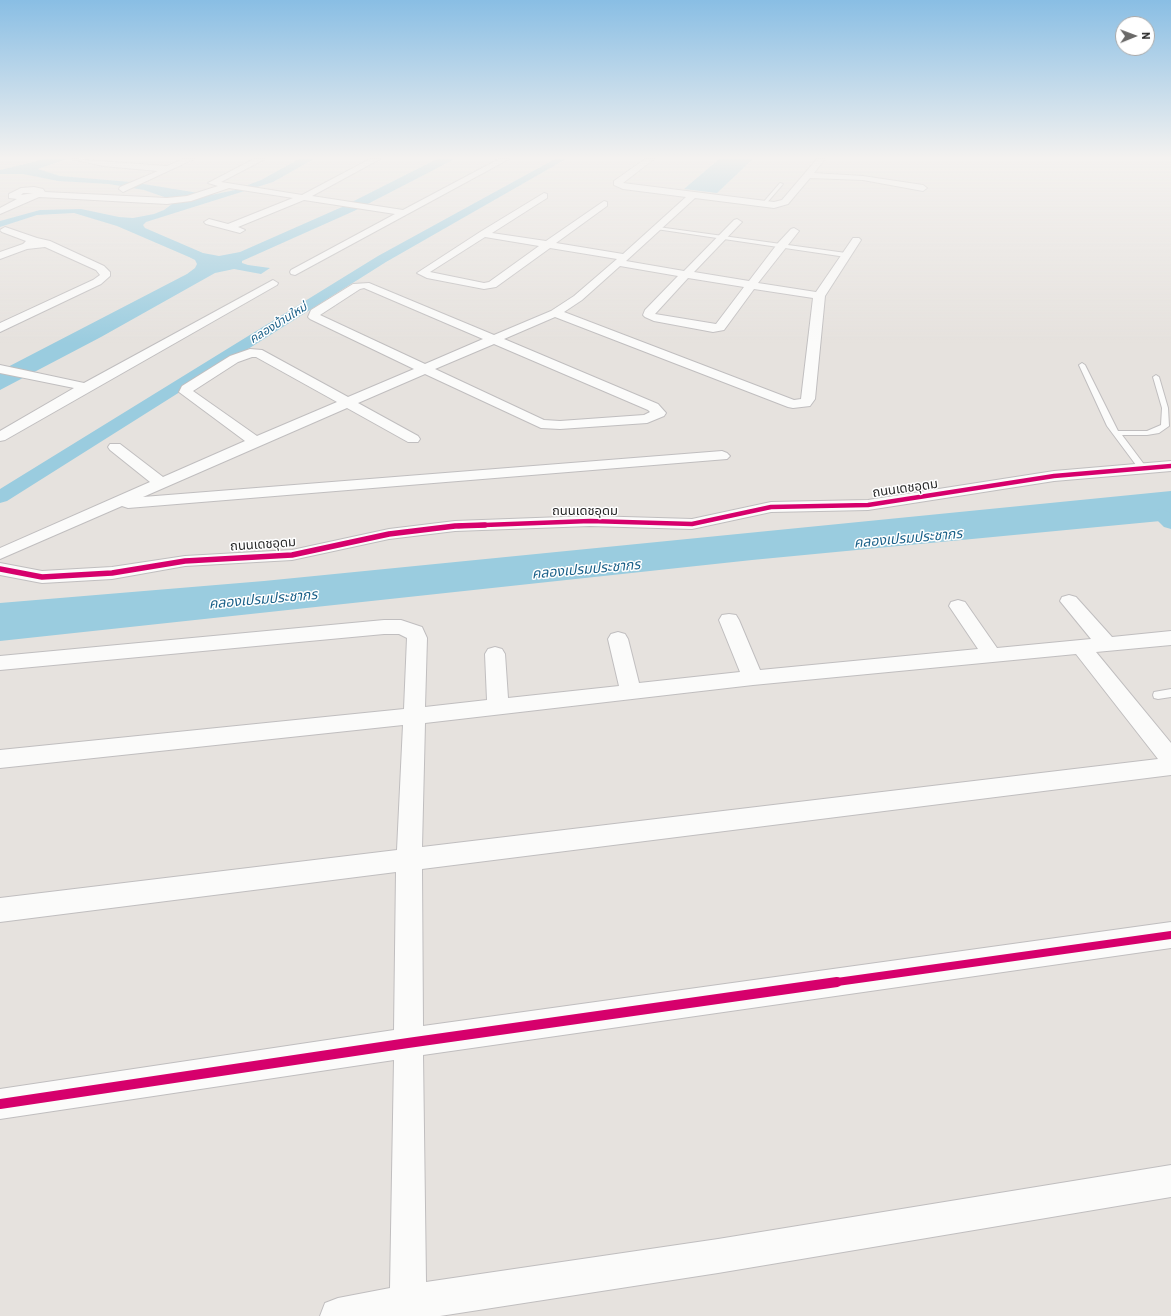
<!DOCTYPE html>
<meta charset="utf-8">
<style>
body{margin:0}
#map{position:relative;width:1171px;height:1316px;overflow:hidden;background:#e6e2de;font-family:Barlow,sans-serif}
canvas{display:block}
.north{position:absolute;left:1115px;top:16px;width:40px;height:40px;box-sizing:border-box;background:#fff;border:1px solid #a9a9a9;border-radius:50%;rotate:89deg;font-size:11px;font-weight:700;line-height:16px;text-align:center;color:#282828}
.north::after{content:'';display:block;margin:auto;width:14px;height:18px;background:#6a6968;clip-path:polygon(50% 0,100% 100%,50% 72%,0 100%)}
</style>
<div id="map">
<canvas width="1171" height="1316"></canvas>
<div class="north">N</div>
</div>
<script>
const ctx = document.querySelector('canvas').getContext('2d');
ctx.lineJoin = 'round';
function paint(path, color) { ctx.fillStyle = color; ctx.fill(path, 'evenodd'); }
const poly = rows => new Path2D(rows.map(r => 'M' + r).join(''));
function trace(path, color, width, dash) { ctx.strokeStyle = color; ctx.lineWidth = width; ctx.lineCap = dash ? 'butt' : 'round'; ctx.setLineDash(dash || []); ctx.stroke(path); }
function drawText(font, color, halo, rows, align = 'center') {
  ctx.font = font + ' Barlow,"Noto Sans Thai",sans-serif'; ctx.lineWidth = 3; ctx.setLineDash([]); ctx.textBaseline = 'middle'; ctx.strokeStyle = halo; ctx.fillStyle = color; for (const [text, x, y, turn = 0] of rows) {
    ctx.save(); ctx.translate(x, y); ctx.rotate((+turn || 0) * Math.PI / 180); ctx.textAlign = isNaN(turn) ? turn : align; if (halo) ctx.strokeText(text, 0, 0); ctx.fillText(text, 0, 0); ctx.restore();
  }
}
const water = poly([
 [45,159,67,159,38,169,60,176,131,182,211,195,235,190,261,180,299,159,314,159,273,182,146,222,143,225,145,228,203,253,219,256,240,252,342,207,437,159,455,159,354,211,242,261,242,263,248,265,270,268,261,274,234,269,215,273,101,337,0,390,0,371,187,274,195,268,197,264,195,260,189,257,117,226,74,213,37,215,0,227,0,221,40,210,81,209,119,217,133,218,154,214,164,210,172,204,167,198,144,190,109,184,58,181,23,174,0,174,0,170],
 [719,159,753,159,717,193,684,189],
 [1171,491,1171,520,752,560,0,641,0,603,264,581]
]);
const canal = poly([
 [555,159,566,159,386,262,7,501,0,503,0,489,378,256,555,159],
 [1162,509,1171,513,1171,529,1164,527,1152,515,1155,511,1162,509]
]);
const lane = poly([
 [780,183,783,184,765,205,761,205,780,183],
 [658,227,846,253,849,255,846,257,656,229,658,227],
 [1082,363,1085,365,1118,431,1147,431,1161,425,1162,408,1153,377,1156,375,1159,377,1168,408,1169,426,1159,433,1147,435,1122,435,1146,467,1145,469,1139,469,1107,426,1079,365,1082,363],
 [1171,689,1171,697,1158,699,1154,698,1153,695,1154,692,1171,689]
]);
const street = poly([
 [72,159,167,166,183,159,194,159,123,192,119,189,120,187,158,171,103,166,72,159],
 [254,159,265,159,221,182,302,195,370,159,380,159,312,196,403,210,499,159,509,159,295,275,291,274,290,272,291,270,395,214,304,200,238,227,245,230,240,233,206,224,204,222,209,219,228,224,293,198,229,188,191,201,167,204,39,197,0,214,0,208,17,199,9,198,9,194,21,188,34,187,43,189,45,192,167,198,187,196,218,186,208,183,254,159],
 [23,193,33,193,21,195,23,193],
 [645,159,654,159,623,183,774,202,782,200,817,159,825,159,814,173,863,176,923,185,927,188,923,191,863,180,810,178,788,204,774,208,695,198,626,261,684,271,734,220,737,219,742,222,740,224,694,272,749,281,778,243,791,229,794,228,799,231,758,283,816,292,853,238,859,238,861,240,825,296,815,399,810,406,793,408,788,407,555,317,504,339,658,404,666,413,664,416,647,423,560,429,541,428,425,374,358,403,418,436,420,439,418,442,408,442,347,408,143,497,722,451,727,453,730,456,727,459,128,508,122,506,0,559,0,548,150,482,110,450,108,447,110,444,120,444,163,477,245,441,179,392,182,386,230,356,250,349,262,350,348,397,414,369,310,319,308,317,311,310,353,284,369,283,494,335,551,311,574,296,617,259,550,248,496,287,484,289,427,278,417,273,480,232,544,193,547,194,547,198,492,233,546,241,604,201,607,202,607,206,556,243,623,254,686,197,623,189,614,185,614,181,645,159],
 [485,237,539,246,489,282,484,283,430,272,485,237],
 [620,266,678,276,645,310,643,315,645,317,654,321,713,332,724,330,754,289,813,298,801,399,794,400,564,312,582,300,620,266],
 [688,278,744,287,716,324,655,314,688,278],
 [364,288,483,339,425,364,320,315,360,289,364,288],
 [494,344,648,410,650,412,644,415,560,421,544,420,435,369,494,344],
 [252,357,256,357,337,402,257,436,193,391,238,362,252,357],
 [5,227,37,238,50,241,104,266,110,272,110,276,101,284,0,332,0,323,93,280,100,275,96,270,45,247,27,249,0,259,0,252,23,244,26,241,2,232,0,230,5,227],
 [273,280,278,283,277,285,5,440,0,441,0,431,74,388,0,373,0,365,84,383,273,280],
 [1171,461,1171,471,1054,481,868,510,771,512,692,529,590,526,455,531,389,539,292,560,185,566,112,579,42,583,0,575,0,563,42,571,112,567,185,556,292,550,389,529,455,521,590,516,692,519,771,502,868,500,1054,471,1171,461],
 [1069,595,1076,597,1112,637,1171,631,1171,645,1096,652,1171,743,1171,775,422,869,423,1026,1171,922,1171,948,423,1055,426,1282,718,1239,1171,1165,1171,1197,718,1273,440,1316,320,1316,325,1303,338,1298,390,1288,394,1060,0,1119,0,1089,394,1030,396,872,0,922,0,898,397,850,403,725,0,768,0,750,404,709,407,638,399,634,384,634,0,670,0,656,384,620,401,620,422,627,427,638,425,707,487,700,485,654,488,649,495,647,502,649,505,654,508,698,619,686,608,639,611,634,618,632,625,634,628,639,639,683,740,672,719,620,722,615,729,614,736,615,739,620,760,670,978,649,949,606,951,602,958,600,965,602,997,648,1091,639,1060,601,1062,597,1069,595],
 [1076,654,1158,759,422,847,425,723,753,685,1076,654]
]);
const cyclewayFar3 = poly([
 [458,526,590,521,692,524,771,507,868,505,1054,476,1171,466]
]);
const cyclewayFar2 = poly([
 [0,569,42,577,112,573,185,561,292,555,389,534,455,526,485,525]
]);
const cyclewayFar1 = poly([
 [830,983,1171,935]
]);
const cycleway = poly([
 [0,1104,408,1043,837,982]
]);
const farWaternames = [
 ["คลองบ้านใหม่",278,323,-32]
];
const streetNames = [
 ["ถนนเดชอุดม",905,488,-8],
 ["ถนนเดชอุดม",585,511],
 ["ถนนเดชอุดม",263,544,-4]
];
const waterNames = [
 ["คลองเปรมประชากร",908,538,-5],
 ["คลองเปรมประชากร",586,569,-5],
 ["คลองเปรมประชากร",263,599,-5]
];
paint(water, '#9accdf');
paint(canal, '#9accdf');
trace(lane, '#c0bebf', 2);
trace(street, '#c0bebf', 2);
paint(lane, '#fbfbfa');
paint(street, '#fbfbfa');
trace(cyclewayFar3, '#d6006c', 4.5);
trace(cyclewayFar2, '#d6006c', 5.5);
trace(cyclewayFar1, '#d6006c', 8);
trace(cycleway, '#d6006c', 10);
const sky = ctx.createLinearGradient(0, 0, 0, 343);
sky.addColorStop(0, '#89bee4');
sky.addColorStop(0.46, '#f4f2f0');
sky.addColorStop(1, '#f4f2f000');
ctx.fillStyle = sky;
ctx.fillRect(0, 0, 1171, 343);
drawText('italic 12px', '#1b6189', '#fff', farWaternames);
drawText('13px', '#282828', '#fff', streetNames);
drawText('italic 14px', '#1b6189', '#fff', waterNames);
</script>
